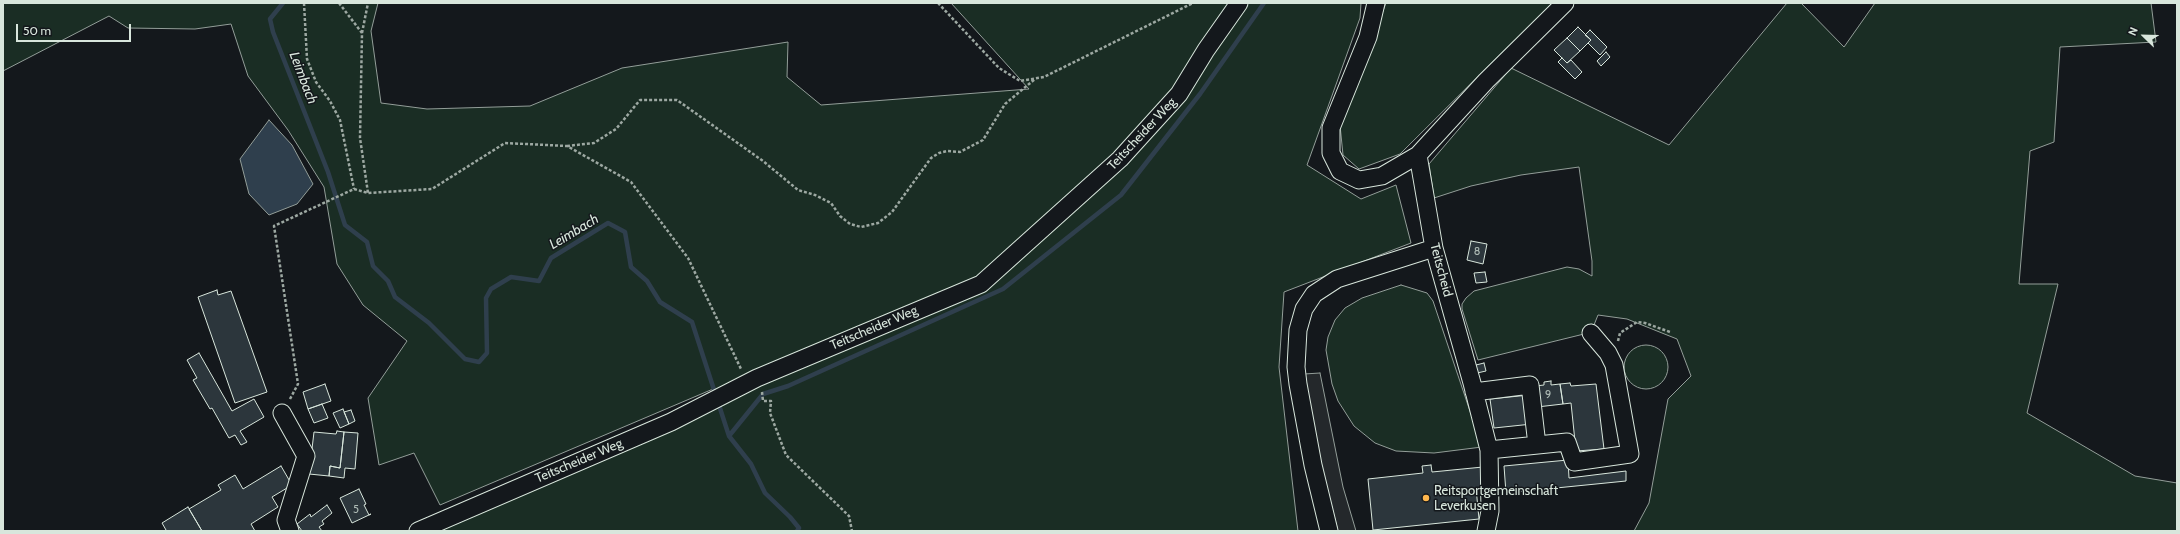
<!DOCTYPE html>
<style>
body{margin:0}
#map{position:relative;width:2180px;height:534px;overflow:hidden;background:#14181c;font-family:Cabin,sans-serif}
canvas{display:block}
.frame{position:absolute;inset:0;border:4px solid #d8e6dc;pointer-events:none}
.north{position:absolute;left:2124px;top:16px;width:40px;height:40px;-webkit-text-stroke:3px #14181c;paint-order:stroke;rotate:293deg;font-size:11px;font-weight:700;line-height:16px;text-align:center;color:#d8e6dc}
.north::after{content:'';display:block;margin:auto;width:14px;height:18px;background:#d8e6dc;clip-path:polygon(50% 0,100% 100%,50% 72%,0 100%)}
.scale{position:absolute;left:16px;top:24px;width:115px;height:18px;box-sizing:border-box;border:2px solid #d8e6dc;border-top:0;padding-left:5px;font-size:12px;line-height:14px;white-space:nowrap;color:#d8e6dc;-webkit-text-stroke:3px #14181c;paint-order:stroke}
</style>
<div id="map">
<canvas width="2180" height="534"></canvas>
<div class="frame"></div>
<div class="north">N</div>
<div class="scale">50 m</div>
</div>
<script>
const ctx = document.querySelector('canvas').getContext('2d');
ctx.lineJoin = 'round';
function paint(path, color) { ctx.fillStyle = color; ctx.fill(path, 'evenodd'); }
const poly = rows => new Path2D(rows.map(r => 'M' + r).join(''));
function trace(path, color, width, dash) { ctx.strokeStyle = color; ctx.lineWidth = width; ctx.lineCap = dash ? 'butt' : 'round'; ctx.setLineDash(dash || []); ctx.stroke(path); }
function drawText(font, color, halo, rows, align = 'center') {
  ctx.font = font + ' Cabin,sans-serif'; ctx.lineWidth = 3; ctx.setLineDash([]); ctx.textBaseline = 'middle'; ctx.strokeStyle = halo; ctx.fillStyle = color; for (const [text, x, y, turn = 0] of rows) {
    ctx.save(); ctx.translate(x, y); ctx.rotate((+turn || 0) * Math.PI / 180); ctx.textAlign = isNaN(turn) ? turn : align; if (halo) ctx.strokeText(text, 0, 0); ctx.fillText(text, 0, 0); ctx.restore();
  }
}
const green = poly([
 [3,3,378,3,371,31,381,103,427,109,530,106,622,68,788,42,787,77,821,105,1029,89,951,3,1361,3,1360,18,1307,165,1361,199,1396,185,1411,243,1284,292,1279,367,1298,531,435,531,720,407,713,389,440,505,414,453,379,465,368,398,407,341,363,305,337,264,324,187,288,130,248,76,231,24,195,29,128,28,109,16,3,71,3,3],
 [1386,3,1552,3,1400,154,1359,169,1343,155,1340,125,1386,3],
 [1787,3,1801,3,1844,47,1875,3,2151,3,2156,42,2060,47,2054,142,2030,151,2019,284,2058,284,2027,413,2135,476,2177,483,2177,531,1634,531,1649,503,1668,399,1691,376,1677,339,1627,319,1598,315,1594,325,1584,334,1478,360,1462,309,1462,304,1466,298,1474,291,1567,267,1579,269,1592,276,1592,261,1579,167,1521,175,1471,186,1434,198,1429,164,1511,68,1669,145,1787,3],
 [1401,285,1427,293,1433,301,1482,447,1434,453,1396,451,1375,443,1354,426,1338,401,1332,384,1326,350,1328,337,1335,320,1345,308,1362,298,1401,285],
 '1624 367a22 22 0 1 1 44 0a22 22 0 1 1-44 0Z'
]);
const parking = poly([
 [1320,373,1343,487,1356,531,1338,531,1313,433,1304,374,1320,373]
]);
const water = poly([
 [269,120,292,145,313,184,297,204,269,215,249,194,240,159,269,120]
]);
const stream = poly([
 [283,3,270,19,273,32,328,172,345,225,367,242,373,266,388,281,395,297,429,323,465,359,479,362,487,353,486,298,491,289,511,277,539,281,551,258,608,223,625,232,631,267,647,281,660,302,692,322,729,436,751,464,765,493,790,517,799,528,797,531],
 [729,436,763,394,788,386,1003,289,1121,195,1200,94,1264,3]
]);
const building = poly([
 [1578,27,1591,40,1580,51,1567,38,1578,27],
 [1590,30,1607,47,1600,55,1588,43,1591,40,1585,35,1590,30],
 [1567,38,1580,51,1567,63,1554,50,1567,38],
 [1606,52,1610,57,1601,66,1597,61,1606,52],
 [1562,58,1567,63,1571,60,1582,72,1575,79,1558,62,1562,58],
 [1471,241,1487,244,1483,264,1467,260,1471,241],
 [1485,272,1487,282,1476,283,1474,273,1485,272],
 [217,290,218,295,231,291,267,392,235,403,198,297,217,290],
 [199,353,232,411,254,399,264,417,240,431,247,442,241,445,235,435,229,438,212,408,210,409,193,380,197,378,187,360,199,353],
 [1484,363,1486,371,1477,373,1476,365,1484,363],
 [1551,381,1551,385,1560,384,1563,404,1537,407,1535,386,1544,385,1544,382,1551,381],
 [1570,383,1571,386,1596,384,1604,449,1576,451,1571,403,1563,404,1560,384,1570,383],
 [325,384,331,401,308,409,303,392,325,384],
 [1529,395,1532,424,1494,428,1490,399,1529,395],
 [322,404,328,418,314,423,308,409,322,404],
 [343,409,349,424,340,428,333,413,343,409],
 [351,410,355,421,349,424,344,412,351,410],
 [337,431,344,432,340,468,330,466,329,476,309,474,314,432,336,434,337,431],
 [344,432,358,433,355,469,345,468,344,478,329,476,330,466,340,468,344,432],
 [1568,460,1569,478,1626,471,1626,481,1506,493,1504,466,1568,460],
 [1431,465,1432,472,1483,467,1485,487,1476,488,1479,519,1373,530,1368,479,1423,473,1422,466,1431,465],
 [281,466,292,485,272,497,278,507,251,524,255,531,202,531,189,509,221,490,218,485,235,475,243,489,281,466],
 [359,489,366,504,364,505,369,515,371,514,352,523,340,498,359,489],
 [327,505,332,513,322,521,324,524,319,527,322,531,302,531,297,524,310,514,311,517,327,505],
 [188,507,202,531,165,531,166,530,162,523,188,507]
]);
const path = poly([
 [304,3,307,59,316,82,330,101,340,120,354,189],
 [339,3,362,33,360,138,368,193],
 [938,3,999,68,1020,81,1044,77,1193,3],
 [362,33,368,3],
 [567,146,594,143,616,129,640,100,677,100,763,161,798,190,815,195,831,203,840,216,850,224,861,227,878,223,892,212,931,158,939,153,947,151,960,152,983,140,1005,104,1035,79],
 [1618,341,1620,333,1637,322,1645,323,1670,332],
 [762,392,763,401,771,401,770,413,786,455,849,516,852,531],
 [290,399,298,384,274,226,354,189,368,193,432,189,505,143,567,146,631,182,688,258,741,369]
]);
const minor = poly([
 [1376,3,1368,37,1331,128,1331,153,1340,171,1359,180,1382,176,1418,155,1486,81,1565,3],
 [1418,155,1434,248,1472,383,1489,450,1490,511,1486,531],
 [1474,392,1530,385,1537,445],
 [282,413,306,456,286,520,290,531],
 [1489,450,1567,442,1574,462,1630,454,1614,365,1608,353,1591,333],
 [418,531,671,422,757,378,981,284,1120,159,1179,94,1206,50,1239,3],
 [1329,531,1313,465,1298,384,1296,367,1298,330,1304,309,1314,294,1337,279,1434,248]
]);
const markers = [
 [1426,498,4,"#ffb74d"]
];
const numberNames = [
 ["8",1477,252],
 ["9",1548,395],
 ["5",356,510]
];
const streetNames = [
 ["Teitscheider Weg",1142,134,-47],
 ["Teitscheid",1441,270,75],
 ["Teitscheider Weg",874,328,-23],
 ["Teitscheider Weg",579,461,-23]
];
const poiNames = [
 ["Reitsportgemeinschaft",1434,491],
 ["Leverkusen",1434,506]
];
const waterNames = [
 ["Leimbach",303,78,69],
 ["Leimbach",574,232,-31]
];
paint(green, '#1a2d24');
trace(green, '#939e99', 1);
paint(parking, '#24282b');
trace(parking, '#939e99', 1);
paint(water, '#2f3f4d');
trace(water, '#939e99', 1);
trace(stream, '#2f3f4d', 4.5);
paint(building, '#2c363c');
trace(building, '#d8e6dc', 1);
trace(minor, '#d8e6dc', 19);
trace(path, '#9da8a2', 2.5, [3, 2]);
trace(minor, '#14181c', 17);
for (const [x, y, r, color] of markers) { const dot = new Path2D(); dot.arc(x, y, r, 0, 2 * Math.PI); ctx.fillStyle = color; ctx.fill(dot); trace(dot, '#14181c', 1.5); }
drawText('11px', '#adbab4', null, numberNames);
drawText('13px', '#d8e6dc', '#14181c', streetNames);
drawText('13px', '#d8e6dc', '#14181c', poiNames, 'left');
drawText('italic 14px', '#d8e6dc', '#14181c', waterNames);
</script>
